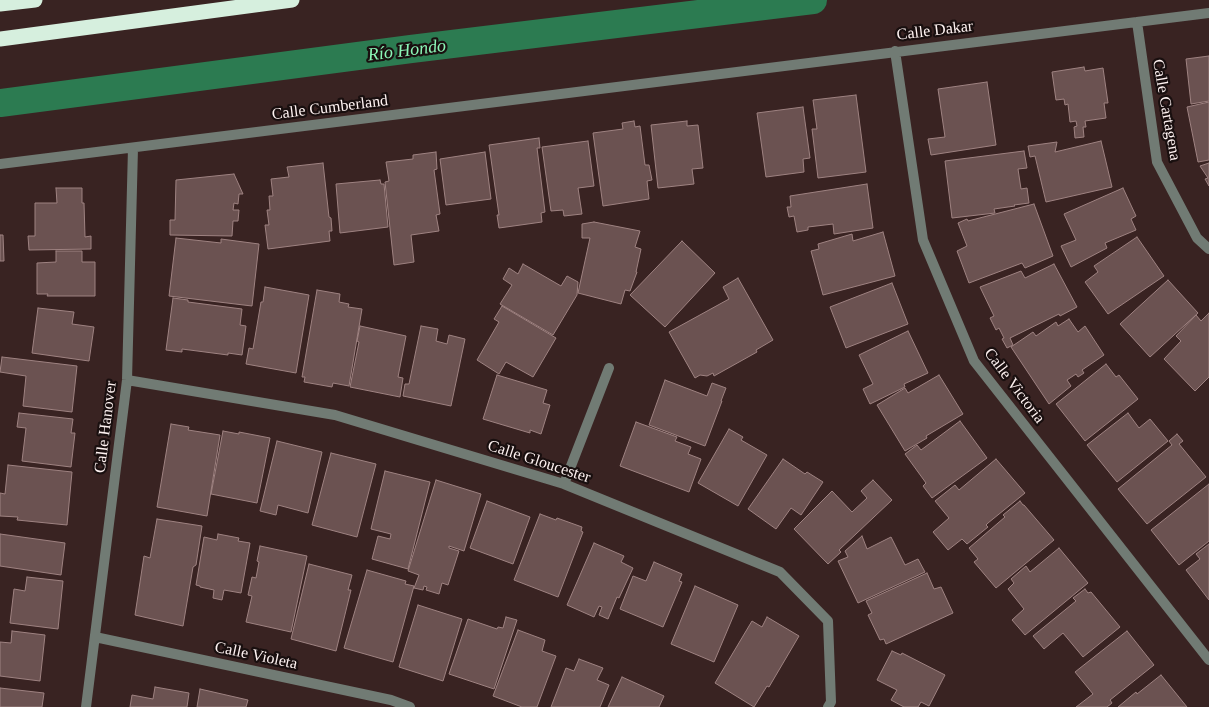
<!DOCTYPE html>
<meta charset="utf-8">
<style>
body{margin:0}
canvas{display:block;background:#392322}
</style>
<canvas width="1209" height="707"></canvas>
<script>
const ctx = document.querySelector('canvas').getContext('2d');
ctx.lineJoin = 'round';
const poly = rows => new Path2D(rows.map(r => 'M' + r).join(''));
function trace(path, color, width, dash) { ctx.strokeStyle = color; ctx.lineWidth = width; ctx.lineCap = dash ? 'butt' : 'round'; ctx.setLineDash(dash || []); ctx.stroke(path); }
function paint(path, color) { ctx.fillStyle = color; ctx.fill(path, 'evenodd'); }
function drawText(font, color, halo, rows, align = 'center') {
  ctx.font = font + ' Georgia,serif'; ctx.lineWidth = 4.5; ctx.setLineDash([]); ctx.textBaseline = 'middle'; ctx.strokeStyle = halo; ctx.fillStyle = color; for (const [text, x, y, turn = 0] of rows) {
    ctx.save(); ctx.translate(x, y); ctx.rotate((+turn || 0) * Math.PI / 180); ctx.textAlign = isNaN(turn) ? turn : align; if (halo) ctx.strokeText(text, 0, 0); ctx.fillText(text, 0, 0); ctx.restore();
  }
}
const canal = poly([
 [0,103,411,49,813,0]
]);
const building = poly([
 [1209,56,1209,101,1191,104,1186,59,1209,56],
 [1084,67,1085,71,1103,68,1108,103,1104,103,1106,118,1085,121,1086,127,1083,127,1084,137,1075,138,1074,127,1077,126,1076,121,1070,122,1068,104,1065,105,1064,99,1056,100,1052,72,1084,67],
 [987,82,996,145,931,155,928,139,945,137,938,89,987,82],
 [856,95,866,172,818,178,812,129,817,129,813,100,856,95],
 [1209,102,1209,160,1198,162,1187,107,1209,102],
 [803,107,810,158,803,159,804,172,766,177,757,113,803,107],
 [634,121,635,127,640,126,645,165,649,165,652,180,647,181,649,199,603,206,593,133,623,129,622,123,634,121],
 [687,121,687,126,698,125,703,168,692,169,694,184,658,188,651,125,687,121],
 [539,138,540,148,537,148,545,212,541,213,542,222,499,228,497,215,499,215,489,145,539,138],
 [588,141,594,186,578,188,582,214,564,216,563,210,551,211,542,147,588,141],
 [1101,141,1112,187,1046,202,1035,156,1030,157,1028,146,1057,142,1055,152,1101,141],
 [1024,151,1027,168,1018,169,1021,189,1027,188,1029,203,1014,205,1015,206,994,209,995,213,952,218,945,161,1024,151],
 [436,152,437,169,434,170,440,214,436,215,439,231,411,235,414,262,394,265,385,182,389,181,386,162,413,159,413,155,436,152],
 [485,152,491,199,446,205,440,159,485,152],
 [323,163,329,217,331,218,332,231,329,231,330,241,268,249,265,225,269,225,267,210,270,210,269,196,273,196,271,179,289,177,287,167,323,163],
 [1209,163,1209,186,1205,179,1208,178,1200,166,1209,163],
 [234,174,243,194,239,194,238,204,234,203,233,210,239,210,238,221,233,221,232,236,170,235,170,220,175,220,176,180,234,174],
 [380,180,381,184,384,184,388,227,340,233,336,184,380,180],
 [867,184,873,228,834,234,833,224,808,227,808,230,797,232,794,216,789,217,787,207,791,207,790,196,867,184],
 [56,188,82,188,82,203,84,203,85,237,91,236,91,249,29,250,28,236,35,236,35,203,57,203,56,188],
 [1123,188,1136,216,1131,219,1136,230,1105,243,1107,248,1071,267,1061,246,1076,240,1064,214,1123,188],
 [1034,204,1053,256,1025,268,1022,263,969,283,957,251,967,246,958,223,967,219,968,221,1034,204],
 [594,222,640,231,635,247,641,249,636,272,637,272,630,291,625,290,621,304,578,293,590,238,582,238,582,224,594,222],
 [883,232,895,276,823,295,811,251,819,249,818,244,852,234,853,241,883,232],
 [0,235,3,235,4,261,0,261,0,235],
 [1137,237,1164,276,1108,314,1085,282,1098,272,1094,266,1137,237],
 [176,238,221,243,221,239,259,244,252,306,169,296,176,238],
 [682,241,715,273,665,327,630,295,682,241],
 [56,251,82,251,82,262,95,262,95,296,47,296,48,294,37,294,37,263,56,262,56,251],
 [523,264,561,286,567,276,578,282,577,295,553,335,500,304,512,285,503,279,509,268,518,274,523,264],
 [1054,264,1077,307,1060,316,1059,314,1010,338,1013,345,1007,348,1002,339,1004,338,999,328,996,330,990,318,994,316,980,287,1021,271,1025,278,1054,264],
 [738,278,773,340,756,350,757,352,714,376,713,373,707,376,700,375,695,378,669,332,729,299,723,287,738,278],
 [1168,280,1198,313,1150,357,1120,324,1168,280],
 [892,283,908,324,846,348,830,307,892,283],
 [265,287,309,295,296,373,246,364,249,348,253,349,261,302,263,302,265,287],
 [317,290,340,294,339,302,349,304,348,307,362,309,349,386,333,383,332,387,304,382,305,377,302,377,317,290],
 [173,298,188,300,188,302,242,309,240,325,246,326,242,355,228,353,228,355,182,349,182,352,166,350,173,298],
 [502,306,556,338,533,377,506,362,499,374,477,360,499,322,494,319,502,306],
 [38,308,74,312,72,324,94,327,89,361,32,353,38,308],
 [1209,313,1209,377,1195,391,1164,359,1181,341,1176,336,1196,315,1201,321,1209,313],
 [1069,319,1078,332,1085,326,1104,355,1082,370,1084,373,1078,377,1076,374,1067,380,1071,386,1049,404,1011,347,1033,332,1036,336,1056,322,1058,326,1069,319],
 [360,326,406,336,398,377,403,378,400,397,350,387,359,342,357,341,360,326],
 [421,326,438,329,436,341,447,344,449,335,465,339,451,406,403,396,405,384,409,384,421,326],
 [908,331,928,373,904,384,905,387,870,404,863,389,873,384,859,355,908,331],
 [2,357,77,366,72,412,23,406,26,376,0,372,2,357],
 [1106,364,1116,377,1119,375,1138,399,1085,441,1056,404,1106,364],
 [497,375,547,390,543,403,550,405,541,434,530,430,530,433,483,419,497,375],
 [939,375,963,414,926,436,927,438,905,451,877,405,905,388,908,393,939,375],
 [665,380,707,396,712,383,726,388,721,401,722,401,705,446,649,425,665,380],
 [19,413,73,419,71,433,75,433,71,467,22,461,26,428,17,427,19,413],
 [1128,413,1139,428,1150,419,1168,441,1117,482,1087,445,1128,413],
 [960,421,987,458,932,498,923,486,926,483,905,454,917,445,921,450,960,421],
 [636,422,677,437,675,441,691,447,688,454,701,459,689,492,620,466,636,422],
 [171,424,189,427,188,430,220,435,207,516,157,507,171,424],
 [729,429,743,437,741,440,767,455,738,506,698,483,729,429],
 [223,431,239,434,239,432,270,438,257,503,211,494,223,431],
 [1177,434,1183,441,1179,444,1206,477,1147,524,1118,489,1172,445,1169,441,1177,434],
 [277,441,322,452,308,513,278,505,276,515,260,511,277,441],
 [331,453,376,464,357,537,312,525,331,453],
 [783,459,805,474,807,472,823,482,801,515,791,508,776,529,748,509,783,459],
 [996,459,1025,493,988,523,986,525,988,527,967,544,962,539,948,550,933,532,949,518,935,501,955,485,959,490,996,459],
 [8,465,72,472,67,525,17,520,18,517,0,516,0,493,5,494,8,465],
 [385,471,430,482,408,569,372,559,378,536,390,539,391,534,371,529,385,471],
 [436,480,481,494,464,551,449,546,449,548,459,551,448,585,442,583,439,594,426,590,427,587,424,586,423,590,414,588,419,575,408,571,436,480],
 [873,480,892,500,839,550,841,552,828,564,794,529,832,491,852,512,867,498,861,491,873,480],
 [1209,484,1209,541,1179,565,1151,530,1209,484],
 [487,501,530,517,513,564,470,548,487,501],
 [1020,501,1023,505,1024,505,1054,540,996,588,974,562,978,559,969,548,1005,517,1003,515,1020,501],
 [540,514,556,520,557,518,582,527,581,531,583,532,558,597,514,580,540,514],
 [157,519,202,526,196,565,193,567,183,626,135,615,144,556,150,558,157,519],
 [0,534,65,543,61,575,0,566,0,534],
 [218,534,239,538,238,541,250,543,241,593,224,590,222,600,213,598,214,590,200,587,200,586,196,585,204,537,217,540,218,534],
 [862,536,867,549,891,537,905,565,918,559,925,572,858,603,838,561,848,557,845,551,862,536],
 [594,543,624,556,621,562,633,568,619,598,617,597,608,619,599,615,602,607,599,606,594,617,567,605,594,543],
 [1209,544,1209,600,1186,570,1200,559,1196,554,1209,544],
 [260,546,307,556,291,632,246,622,252,596,248,595,252,577,256,578,259,562,257,561,260,546],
 [1059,548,1088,583,1025,635,1012,620,1024,609,1008,589,1014,583,1011,579,1026,566,1030,572,1059,548],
 [654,562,682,574,679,581,682,582,663,627,620,609,633,576,646,581,654,562],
 [309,564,352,575,348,590,351,590,336,651,291,639,309,564],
 [367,570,406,581,405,584,414,586,393,662,344,648,367,570],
 [927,573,934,589,941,587,953,613,886,644,884,639,880,640,868,615,872,613,866,601,927,573],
 [27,577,63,581,58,629,10,623,14,589,25,591,27,577],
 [695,586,738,605,714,662,671,644,695,586],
 [1085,589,1088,593,1091,592,1120,627,1083,657,1063,633,1044,649,1033,636,1076,601,1073,598,1085,589],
 [418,605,462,619,443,681,399,667,418,605],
 [506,617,517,620,494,689,449,674,468,619,497,629,498,627,503,628,506,617],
 [767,617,799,636,769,687,767,686,754,707,715,683,752,621,762,627,767,617],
 [518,630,545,640,542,651,556,656,537,707,522,707,493,696,518,630],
 [12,631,45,635,40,681,0,676,0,642,11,643,12,631],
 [1127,631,1154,665,1110,700,1112,703,1107,707,1076,707,1093,694,1075,672,1127,631],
 [892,651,901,655,902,653,945,675,929,706,921,702,918,707,904,707,891,700,897,690,877,680,892,651],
 [579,659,603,668,597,680,609,685,600,707,551,707,566,668,574,671,579,659],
 [1161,675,1187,707,1118,707,1136,692,1137,694,1161,675],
 [622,677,664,696,659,707,608,707,622,677],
 [155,687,189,693,187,707,130,707,132,695,153,699,155,687],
 [0,688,44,693,42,707,0,707,0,688],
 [200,689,248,700,246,707,197,707,200,689]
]);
const street = poly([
 [1137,22,1157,162,1197,238,1209,249],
 [895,51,923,240,974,361,1209,660],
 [0,164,1209,13],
 [127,380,335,415,564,484,780,572,828,621,831,702,828,707],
 [564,484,609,368],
 [95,637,391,700,410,707],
 [86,707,127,380,133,148]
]);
const highway = poly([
 [0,4,35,0],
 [0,39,292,0]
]);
const streetNames = [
 ["Calle Dakar",935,31,-7],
 ["Calle Cumberland",330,108,-7],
 ["Calle Cartagena",1166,110,80],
 ["Calle Victoria",1014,386,53],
 ["Calle Hanover",106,427,-83],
 ["Calle Gloucester",539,462,18],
 ["Calle Violeta",256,656,12]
];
const waterNames = [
 ["Río Hondo",407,51,-7]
];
trace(canal, '#2c7b51', 28);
paint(building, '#6b5251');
trace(building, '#9e8281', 1);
trace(street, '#717b74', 10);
trace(highway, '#d6efde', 15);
drawText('16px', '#fef2f1', '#190f0f', streetNames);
drawText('italic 18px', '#8bf5b6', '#190f0f', waterNames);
</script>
